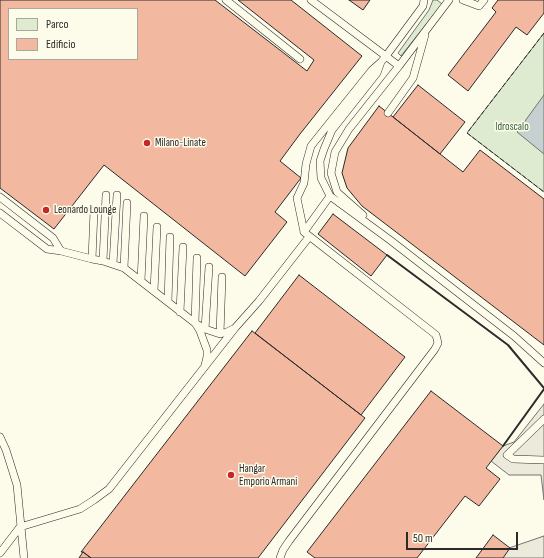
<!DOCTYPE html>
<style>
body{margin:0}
#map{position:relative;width:544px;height:558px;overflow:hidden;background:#fdfbea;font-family:"Sofia Sans Condensed",sans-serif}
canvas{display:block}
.legend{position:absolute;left:8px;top:8px;width:130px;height:52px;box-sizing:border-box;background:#fdfbea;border:1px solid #a9a89e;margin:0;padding:5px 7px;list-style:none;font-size:12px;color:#2b2b2b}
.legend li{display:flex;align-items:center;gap:8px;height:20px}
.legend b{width:20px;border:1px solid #a9a89e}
.scale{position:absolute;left:406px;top:532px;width:112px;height:18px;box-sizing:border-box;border:2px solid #2b2b2b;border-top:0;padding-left:5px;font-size:12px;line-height:14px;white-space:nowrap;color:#2b2b2b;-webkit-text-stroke:3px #fdfbea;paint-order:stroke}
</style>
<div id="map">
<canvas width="544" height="558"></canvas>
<ul class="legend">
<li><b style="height:11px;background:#deebd1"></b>Parco</li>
<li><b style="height:11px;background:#f2b8a0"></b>Edificio</li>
</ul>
<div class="scale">50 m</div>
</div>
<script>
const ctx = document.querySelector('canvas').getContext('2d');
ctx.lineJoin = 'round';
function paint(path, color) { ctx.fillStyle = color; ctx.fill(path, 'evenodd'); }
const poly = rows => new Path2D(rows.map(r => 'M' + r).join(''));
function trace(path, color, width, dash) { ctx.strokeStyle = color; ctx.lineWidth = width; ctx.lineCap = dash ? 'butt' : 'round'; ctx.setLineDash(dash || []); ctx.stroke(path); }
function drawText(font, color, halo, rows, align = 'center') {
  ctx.font = font + ' "Sofia Sans Condensed",sans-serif'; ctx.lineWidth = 3; ctx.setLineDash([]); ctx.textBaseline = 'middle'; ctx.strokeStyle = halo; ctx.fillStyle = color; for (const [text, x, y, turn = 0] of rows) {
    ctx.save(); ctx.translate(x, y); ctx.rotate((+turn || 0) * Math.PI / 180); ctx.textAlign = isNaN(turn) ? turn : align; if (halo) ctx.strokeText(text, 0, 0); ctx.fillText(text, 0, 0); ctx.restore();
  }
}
const green = poly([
 [433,0,437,0,442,4,401,56,398,53,429,10,433,0],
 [544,33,544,192,467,133,544,33]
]);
const parking = poly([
 [544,404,544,500,541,475,509,475,491,461,503,446,514,442,544,404],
 [544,536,544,558,502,558,509,548,544,536]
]);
const water = poly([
 [544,95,544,154,517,132,544,95]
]);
const building = poly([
 [0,0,215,0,307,71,314,60,238,0,291,0,362,56,300,134,280,161,301,178,275,212,287,222,245,276,104,165,54,229,0,188,0,0],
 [9,9,137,9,137,59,9,59,9,9],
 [349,0,370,0,363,10,349,0],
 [498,0,544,0,544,13,527,35,516,27,468,91,448,75,496,12,492,8,498,0],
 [418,85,465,122,440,154,393,117,418,85],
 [379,106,463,172,480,150,544,199,544,345,362,206,347,188,342,173,348,148,379,106],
 [333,214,387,255,371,276,318,234,333,214],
 [299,275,405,357,361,415,255,333,299,275],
 [252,331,365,418,258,558,91,558,83,552,81,552,252,331],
 [431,391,503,446,486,468,500,479,479,506,465,496,417,558,315,558,307,552,431,391],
 [493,535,510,548,503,558,476,558,493,535],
 [83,552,91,558,79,558,83,552]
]);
const service = poly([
 [226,0,300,59],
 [311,0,399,66],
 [463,0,479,6,484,0],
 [381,62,377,73,332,130,324,149,320,161,321,178,330,196,390,240,514,336,544,363],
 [388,113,413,78,425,35],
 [330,196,304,232,297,198,304,183,306,164,311,146,372,70,381,62,386,56,423,6,424,0],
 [0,197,53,238,61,251,92,259,103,261,124,268,195,323],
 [0,213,47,249,61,251],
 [363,215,337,192,331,173,335,152,349,129,399,66,449,0],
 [92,259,94,211],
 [103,261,106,195],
 [113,264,117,195],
 [124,268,127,203],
 [141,281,144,216],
 [154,291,157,227],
 [168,302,170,237],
 [180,312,183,247],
 [195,323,197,258],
 [205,329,209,267],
 [220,334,222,277],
 [205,365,207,357,207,350,200,331,195,323,205,329,220,334,227,332,233,329],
 [544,419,507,455,513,459,544,460],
 [0,437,6,450,17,485,24,558],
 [0,553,20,527,80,509,94,500,109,489,235,328,259,301,309,237],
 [280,558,283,550,289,541,435,349,438,343,436,335,431,331,304,232]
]);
const fence = poly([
 [544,33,467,133,544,192]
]);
const wall = poly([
 [387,255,508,345,544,388],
 [503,446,544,389]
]);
const markers = [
 [147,143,4,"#c62828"],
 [46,210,4,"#c62828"],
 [231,475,4,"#c62828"]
];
const parkNames = [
 ["Idroscalo",512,127]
];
const poiNames = [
 ["Milano-Linate",155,143],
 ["Leonardo Lounge",54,210],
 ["Hangar",239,469],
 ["Emporio Armani",239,482]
];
paint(green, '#deebd1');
trace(green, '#74746e', 1);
paint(parking, '#eceadb');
trace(parking, '#74746e', 1);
paint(water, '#c7d0d0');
trace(water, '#74746e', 1);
paint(building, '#f2b8a0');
trace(building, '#2b2b2b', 1);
trace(service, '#2b2b2b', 8);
trace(service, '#fdfbea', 7);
trace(fence, '#2b2b2b', 1, [5, 2]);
trace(wall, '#2b2b2b', 2);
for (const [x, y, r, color] of markers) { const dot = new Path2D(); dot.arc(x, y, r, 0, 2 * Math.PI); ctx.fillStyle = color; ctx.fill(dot); trace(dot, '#fdfbea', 1.5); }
drawText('11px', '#34623c', '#fdfbea', parkNames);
drawText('11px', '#2b2b2b', '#fdfbea', poiNames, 'left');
</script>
